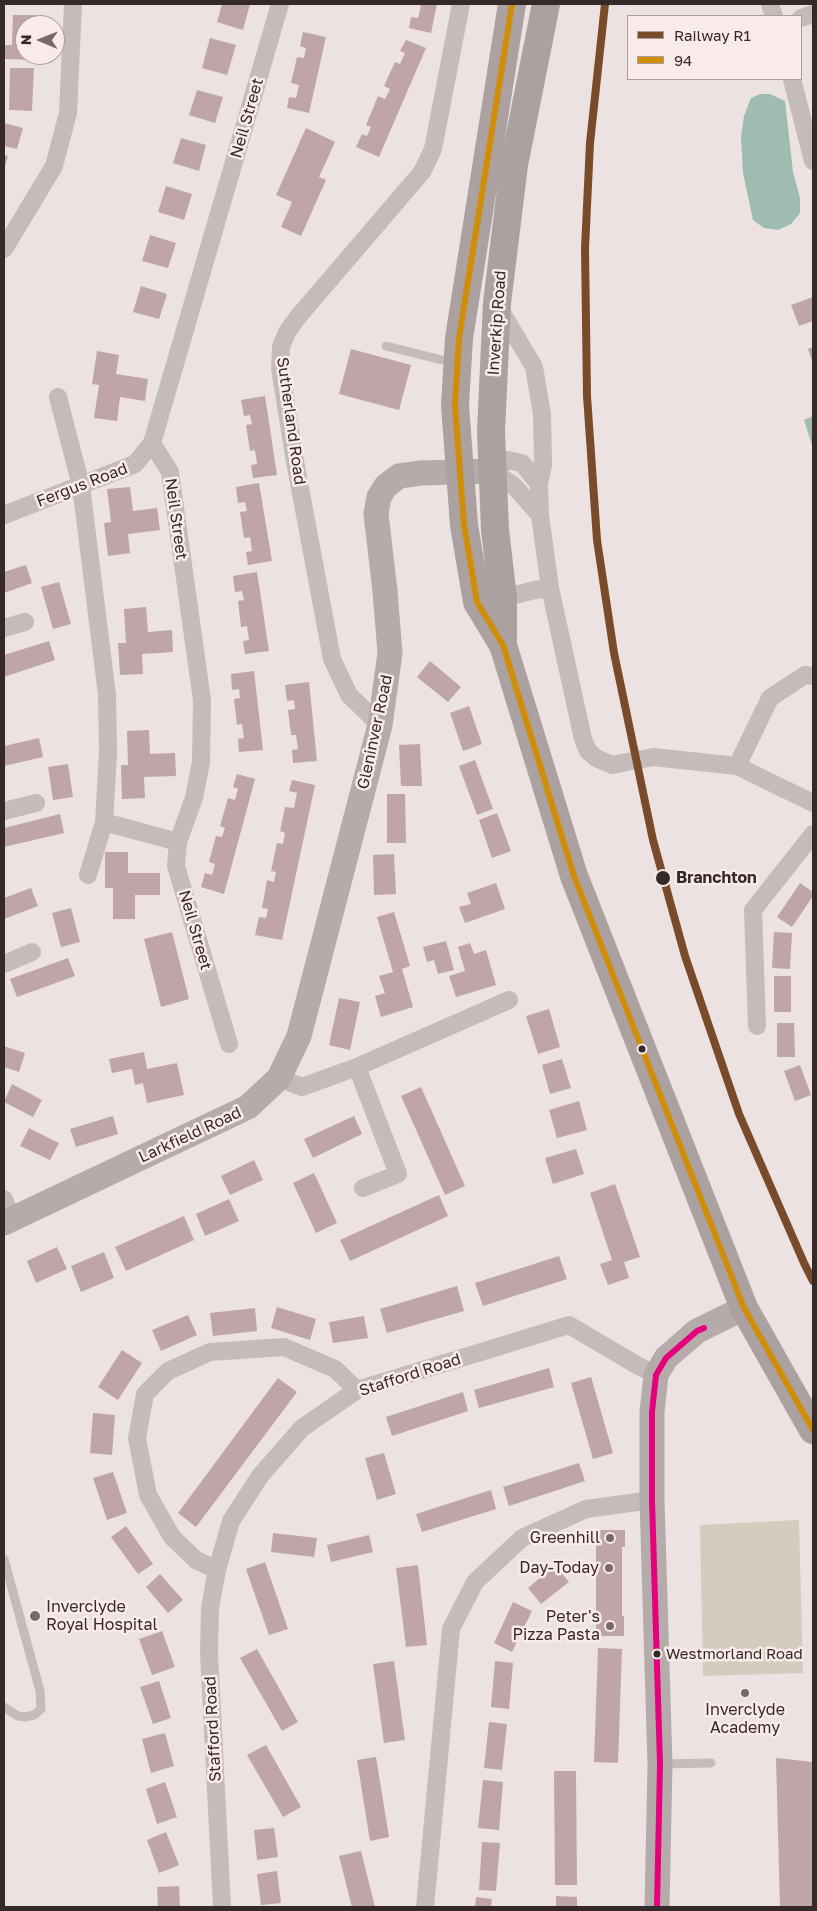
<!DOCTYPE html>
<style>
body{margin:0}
#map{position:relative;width:817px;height:1911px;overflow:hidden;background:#ece2e2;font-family:"Golos Text",sans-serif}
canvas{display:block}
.frame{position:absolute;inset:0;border:5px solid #36292a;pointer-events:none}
.legend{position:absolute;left:627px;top:15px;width:175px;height:65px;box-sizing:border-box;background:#f9ebe9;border:1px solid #ab9d9d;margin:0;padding:6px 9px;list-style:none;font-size:15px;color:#36292a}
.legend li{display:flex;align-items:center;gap:10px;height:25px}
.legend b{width:25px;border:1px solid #ab9d9d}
.north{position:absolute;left:15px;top:15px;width:50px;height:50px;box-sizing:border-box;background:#f9ebe9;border:1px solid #ab9d9d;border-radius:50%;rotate:271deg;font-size:14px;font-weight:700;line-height:20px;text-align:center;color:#36292a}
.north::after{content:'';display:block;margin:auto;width:18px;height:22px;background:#766a6a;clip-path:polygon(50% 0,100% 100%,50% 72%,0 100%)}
</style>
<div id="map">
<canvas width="817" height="1911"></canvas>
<div class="frame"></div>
<ul class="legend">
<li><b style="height:6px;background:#7a4b2a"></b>Railway R1</li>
<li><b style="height:6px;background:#d08d08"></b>94</li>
</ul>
<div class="north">N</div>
</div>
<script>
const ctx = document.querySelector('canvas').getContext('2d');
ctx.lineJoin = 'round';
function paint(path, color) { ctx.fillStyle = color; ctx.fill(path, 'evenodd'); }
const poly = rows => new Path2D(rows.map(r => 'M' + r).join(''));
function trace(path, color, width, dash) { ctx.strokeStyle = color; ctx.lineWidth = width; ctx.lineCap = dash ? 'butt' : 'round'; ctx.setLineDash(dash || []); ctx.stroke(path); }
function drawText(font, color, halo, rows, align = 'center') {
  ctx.font = font + ' "Golos Text",sans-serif'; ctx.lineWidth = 5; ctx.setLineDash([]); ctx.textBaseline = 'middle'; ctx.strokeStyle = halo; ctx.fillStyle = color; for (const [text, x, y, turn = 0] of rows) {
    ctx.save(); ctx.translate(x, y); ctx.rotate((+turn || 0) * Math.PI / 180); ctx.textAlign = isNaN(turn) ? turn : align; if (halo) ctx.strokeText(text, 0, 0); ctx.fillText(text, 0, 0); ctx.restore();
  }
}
const green = poly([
 [799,1520,803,1673,703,1676,700,1525]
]);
const water = poly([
 [760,94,770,94,785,101,793,172,800,198,800,213,791,224,778,230,764,228,753,220,743,173,741,137,744,116,751,98],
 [813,416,813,448,804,420]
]);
const building = poly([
 [222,4,250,4,243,30,217,22],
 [417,4,437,4,431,33,409,28,411,17,418,18,421,6],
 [13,15,35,15,36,25,25,25,25,55,36,55,36,60,4,59,4,45,12,45],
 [303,32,326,37,309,113,287,108,289,97,296,98,299,85,291,83,297,57,304,58,306,48,300,46],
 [210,38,236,45,227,75,202,68],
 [406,40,426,48,379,157,356,147,362,134,367,136,371,127,366,125,378,96,385,99,390,89,384,86,395,62,400,64,405,53,400,51],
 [10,68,34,68,32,111,9,110],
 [197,90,223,97,215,123,189,115],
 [4,123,23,128,17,149,4,146],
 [306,128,335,142,319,177,326,180,301,236,281,227,292,202,276,195],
 [181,138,206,145,199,171,173,163],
 [4,155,8,156,4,170],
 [166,186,192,194,184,220,158,212],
 [150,235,176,243,168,268,142,261],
 [141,286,167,294,159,319,133,312],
 [813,297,813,321,799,326,791,305],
 [813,347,813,363,808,349],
 [351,349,411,365,399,410,339,394],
 [97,351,119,355,116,374,148,379,145,401,120,397,117,421,94,418,99,385,92,384],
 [265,396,277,475,253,478,251,465,257,464,255,450,250,451,246,425,252,424,250,415,244,416,241,400],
 [259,483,272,561,248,565,246,552,252,551,250,537,244,538,240,512,247,511,245,502,238,503,236,487],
 [130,487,133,511,157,508,160,530,128,534,130,553,108,556,104,523,111,522,107,489],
 [26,565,32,583,4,593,4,572],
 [257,572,269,651,245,654,243,641,249,640,247,626,241,627,238,601,244,600,242,591,235,592,233,576],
 [59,582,71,624,53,629,41,587],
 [146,607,148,632,172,630,173,652,142,654,143,674,120,675,118,643,126,643,124,609],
 [49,641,55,660,4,677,4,655],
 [430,661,461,687,448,702,417,677],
 [254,671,263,750,239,752,238,739,244,738,242,724,237,725,234,699,240,698,239,689,232,690,231,674],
 [309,682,317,761,293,763,292,750,298,749,296,735,291,735,288,710,295,709,294,700,287,701,285,685],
 [469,706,482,744,463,751,450,713],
 [149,730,150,754,175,753,176,776,144,777,145,798,122,799,121,765,128,765,127,731],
 [39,738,43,757,4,766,4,746],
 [420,744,422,786,401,786,399,745],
 [475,760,493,809,477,815,459,766],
 [68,764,73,797,53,800,48,767],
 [237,774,255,779,224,894,201,887,205,873,212,875,215,864,209,862,216,836,222,837,225,828,220,826,228,798,235,800,238,789,233,787],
 [292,780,315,785,282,940,255,935,259,917,266,918,268,909,262,908,267,880,274,882,276,872,271,871,277,843,283,844,285,833,280,831,285,807,294,808,297,793,289,791],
 [387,794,405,794,406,843,387,843],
 [497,813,511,851,492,858,479,820],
 [60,814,64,833,4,847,4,828],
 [105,852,128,852,128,873,160,873,160,895,135,895,135,919,113,919,113,888,105,888],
 [394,854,396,894,374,895,373,855],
 [496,883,505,909,465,923,459,907,471,904,467,893],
 [800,883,813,892,813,896,792,927,777,917],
 [31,888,38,906,4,919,4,898],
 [71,908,80,942,61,947,52,913],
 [394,912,410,966,402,969,413,1007,381,1017,375,996,385,993,379,976,393,972,377,917],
 [172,932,189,999,161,1007,144,939],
 [774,932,792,933,790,969,772,968],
 [446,941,454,970,438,974,434,960,427,962,423,947],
 [470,943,474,954,486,950,496,985,456,997,449,976,465,971,458,947],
 [68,958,75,976,17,997,10,979],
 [774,976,791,976,791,1012,774,1012],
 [339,998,360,1002,350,1050,329,1045],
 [549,1009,560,1047,538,1054,526,1016],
 [777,1023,794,1023,795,1057,777,1057],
 [4,1046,25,1053,19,1072,4,1067],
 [144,1052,147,1069,177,1063,184,1095,147,1103,143,1083,135,1085,132,1069,112,1073,109,1059],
 [562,1059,571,1088,550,1094,542,1065],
 [800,1065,811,1095,795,1101,784,1071],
 [12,1084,42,1100,33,1117,4,1102],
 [421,1087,465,1186,445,1195,401,1096],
 [579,1101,587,1130,557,1138,549,1110],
 [113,1116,118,1134,76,1147,70,1129],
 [354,1116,362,1134,313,1158,304,1139],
 [29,1128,59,1143,50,1160,20,1146],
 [576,1149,584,1174,553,1184,545,1158],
 [254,1160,263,1180,230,1195,221,1176],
 [314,1173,337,1223,316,1233,293,1183],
 [615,1184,640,1257,624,1262,629,1278,608,1285,600,1264,612,1260,590,1193],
 [439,1195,448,1216,350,1261,340,1240],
 [229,1199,239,1221,205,1236,196,1214],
 [184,1216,194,1240,126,1271,115,1247],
 [57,1247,67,1269,36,1283,27,1261],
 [104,1252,114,1278,81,1292,71,1266],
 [559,1256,567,1279,483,1306,475,1283],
 [457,1286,464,1311,387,1333,380,1309],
 [277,1307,316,1319,310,1340,271,1328],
 [255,1308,257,1331,213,1336,210,1313],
 [188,1315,197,1335,161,1351,152,1330],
 [364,1316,368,1338,333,1343,329,1322],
 [122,1350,142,1363,118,1400,98,1387],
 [549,1368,554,1387,479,1408,474,1390],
 [591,1377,613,1453,593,1459,571,1383],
 [278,1378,297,1392,196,1527,178,1513],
 [463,1392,468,1411,392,1436,386,1417],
 [93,1413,115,1415,112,1455,90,1453],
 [384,1453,396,1494,377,1500,365,1458],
 [579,1463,585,1481,509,1506,503,1487],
 [113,1472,127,1513,107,1520,93,1478],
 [491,1490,496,1509,422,1532,416,1514],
 [126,1526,153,1564,138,1574,111,1537],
 [596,1530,625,1530,625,1547,622,1547,622,1616,624,1616,624,1636,596,1636],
 [273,1533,317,1538,314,1557,271,1552],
 [369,1535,373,1552,331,1562,327,1545],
 [265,1562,288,1629,269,1635,246,1569],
 [418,1565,427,1645,406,1647,396,1568],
 [555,1565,569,1582,541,1604,528,1588],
 [160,1574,183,1600,168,1613,146,1587],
 [513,1602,532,1611,512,1652,494,1643],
 [162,1631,175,1667,152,1675,139,1639],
 [598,1648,622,1649,618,1763,594,1762],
 [257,1649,298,1722,282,1731,240,1658],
 [394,1661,405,1740,384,1743,373,1664],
 [495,1661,513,1663,509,1709,491,1707],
 [159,1681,171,1718,153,1724,140,1687],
 [489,1722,507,1724,502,1770,484,1768],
 [165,1733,174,1766,151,1773,142,1739],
 [266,1745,301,1807,283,1817,247,1755],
 [376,1757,389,1837,370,1841,357,1760],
 [776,1758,813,1762,813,1907,780,1907],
 [554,1771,576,1771,577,1885,555,1885],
 [483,1780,503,1782,499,1830,478,1828],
 [165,1782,177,1817,157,1824,146,1789],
 [274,1828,278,1857,257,1860,254,1830],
 [166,1832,179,1865,159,1873,147,1840],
 [482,1842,500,1843,496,1891,479,1890],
 [361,1851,375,1907,352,1907,339,1856],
 [277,1871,281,1903,261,1905,257,1874],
 [179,1886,180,1907,158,1907,157,1887],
 [556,1896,577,1897,577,1907,556,1907],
 [476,1897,492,1899,491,1907,475,1907]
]);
const lane = poly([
 [386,346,454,363],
 [4,1559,40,1691,41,1709,34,1715,25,1717,18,1716,4,1707],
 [661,1764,711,1763]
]);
const street = poly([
 [770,4,774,16],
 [801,18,813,14],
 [792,79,813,161],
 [4,249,54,166,68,113,73,4],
 [498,306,534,367,542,414,543,465,539,484],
 [58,397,81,486,107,695,108,753,104,822,88,875],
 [4,515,135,464,152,443],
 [540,515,514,486,492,471,508,460,522,463,539,484,540,515,550,588,583,739,588,751,596,758,612,765,653,757,737,766,813,803],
 [503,598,535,590,550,588],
 [4,628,25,622],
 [380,725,349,695,332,659,294,456,280,368,281,347,287,332,297,318,422,172,433,149,461,4],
 [737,766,770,698,805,675,813,676],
 [4,811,36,803],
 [104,822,178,842],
 [4,964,32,952],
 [757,1026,753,910,813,834],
 [229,1044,176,866,178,842,194,798,201,762,202,700,170,472,152,443,280,4],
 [357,1067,398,1174,363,1188],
 [279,1078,302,1087,357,1067,509,1000],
 [4,1199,12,1219],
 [217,1570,196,1560,172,1537,148,1495,137,1438,145,1394,168,1371,210,1352,284,1347,335,1369,357,1390],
 [222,1907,209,1653,210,1608,217,1570,231,1521,260,1476,302,1428,357,1390,569,1325,635,1364,656,1375],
 [425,1907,451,1629,475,1582,522,1538,586,1509,652,1500]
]);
const secondary = poly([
 [4,1223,248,1107,279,1078,299,1036,380,725,390,653,385,591,376,514,379,497,386,486,399,476,421,473,492,471],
 [657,1907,660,1764,652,1500,652,1412,656,1375,666,1358,697,1331,744,1308]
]);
const highway = poly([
 [512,4,459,338,455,405,464,525,477,602,503,645,574,876,744,1308,813,1430],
 [503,645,503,598,495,530,491,431,497,303,514,165,546,4]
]);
const bus1 = poly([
 [512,4,459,338,455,405,464,525,477,602,503,645,574,876,744,1308,813,1430]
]);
const bus2 = poly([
 [657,1907,660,1764,652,1500,652,1412,656,1375,666,1358,697,1331,704,1328]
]);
const rail1 = poly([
 [605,4,590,143,585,248,587,396,597,540,614,653,653,840,685,956,739,1114,804,1263,813,1281]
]);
const markers = [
 [663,878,8,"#36292a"],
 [642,1049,4.5,"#36292a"],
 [610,1538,5,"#766a6a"],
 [609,1568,5,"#766a6a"],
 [35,1616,6,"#766a6a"],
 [610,1626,5,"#766a6a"],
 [657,1654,4.5,"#36292a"],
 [745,1693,5,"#766a6a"]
];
const busNames = [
 ["Westmorland Road",666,1654]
];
const streetNames = [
 ["Neil Street",247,118,-74],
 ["Inverkip Road",497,323,-86],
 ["Sutherland Road",291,421,82],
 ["Fergus Road",82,485,-21],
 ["Neil Street",176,519,82],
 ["Gleninver Road",375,732,-78],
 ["Neil Street",195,930,74],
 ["Larkfield Road",190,1135,-25],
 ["Stafford Road",410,1375,-18],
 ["Stafford Road",213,1729,-93]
];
const stopNames = [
 ["Branchton",676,878]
];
const poiNames = [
 ["Greenhill",600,1538],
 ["Day-Today",599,1568],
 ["Inverclyde",46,1607,"left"],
 ["Royal Hospital",46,1625,"left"],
 ["Peter's",600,1617],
 ["Pizza Pasta",600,1635],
 ["Inverclyde",745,1710,"center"],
 ["Academy",745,1728,"center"]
];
paint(green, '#d3cdbd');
paint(water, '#9ebcb0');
paint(building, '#bfa4a8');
trace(lane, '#c5bbba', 9);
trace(street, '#c5bbba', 18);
trace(secondary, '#b6abab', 25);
trace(highway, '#aba1a1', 28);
trace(bus1, '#d08d08', 6);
trace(bus2, '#e5007d', 6);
trace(rail1, '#7a4b2a', 8);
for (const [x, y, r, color] of markers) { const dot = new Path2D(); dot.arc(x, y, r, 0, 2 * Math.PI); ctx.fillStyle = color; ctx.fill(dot); trace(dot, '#f9ebe9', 2); }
drawText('15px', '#36292a', '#f9ebe9', busNames, 'left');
drawText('16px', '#36292a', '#f9ebe9', streetNames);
drawText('bold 16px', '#36292a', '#f9ebe9', stopNames, 'left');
drawText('16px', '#36292a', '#f9ebe9', poiNames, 'right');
</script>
